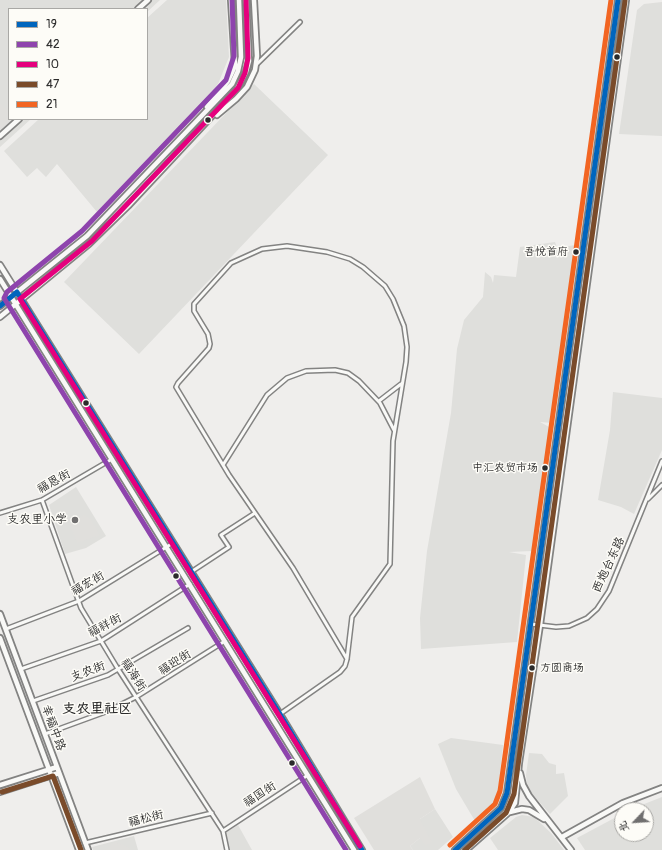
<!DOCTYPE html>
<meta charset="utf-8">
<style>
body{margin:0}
#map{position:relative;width:662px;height:850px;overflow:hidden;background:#efeeec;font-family:Pangolin,"LXGW WenKai TC",sans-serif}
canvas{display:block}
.legend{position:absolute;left:8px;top:8px;width:140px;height:112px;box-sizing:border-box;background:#fdfcf7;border:1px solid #a9a8a5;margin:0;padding:5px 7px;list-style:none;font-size:12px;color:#2b2b2b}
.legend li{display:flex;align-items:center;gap:8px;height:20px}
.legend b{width:20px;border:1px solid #a9a8a5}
.north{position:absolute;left:614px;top:802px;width:40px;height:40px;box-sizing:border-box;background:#fdfcf7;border:1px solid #a9a8a5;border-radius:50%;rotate:245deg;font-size:11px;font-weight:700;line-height:16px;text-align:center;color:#2b2b2b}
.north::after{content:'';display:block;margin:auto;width:14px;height:18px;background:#706f6f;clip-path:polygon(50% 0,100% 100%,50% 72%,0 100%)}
</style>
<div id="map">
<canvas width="662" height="850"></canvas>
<ul class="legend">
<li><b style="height:5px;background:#0065bd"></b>19</li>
<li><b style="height:5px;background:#8e44ad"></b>42</li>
<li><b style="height:5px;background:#e5007d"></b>10</li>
<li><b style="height:5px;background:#7a4b2a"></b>47</li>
<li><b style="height:5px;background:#f26522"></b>21</li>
</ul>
<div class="north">北</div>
</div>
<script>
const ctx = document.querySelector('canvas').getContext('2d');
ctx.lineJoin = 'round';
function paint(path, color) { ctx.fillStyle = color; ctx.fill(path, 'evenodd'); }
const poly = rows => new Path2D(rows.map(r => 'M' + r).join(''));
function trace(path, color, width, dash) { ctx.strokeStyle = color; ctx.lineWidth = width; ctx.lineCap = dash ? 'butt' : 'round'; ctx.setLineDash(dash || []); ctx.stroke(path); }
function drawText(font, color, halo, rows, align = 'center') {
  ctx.font = font + ' Pangolin,"LXGW WenKai TC",sans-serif'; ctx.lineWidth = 3; ctx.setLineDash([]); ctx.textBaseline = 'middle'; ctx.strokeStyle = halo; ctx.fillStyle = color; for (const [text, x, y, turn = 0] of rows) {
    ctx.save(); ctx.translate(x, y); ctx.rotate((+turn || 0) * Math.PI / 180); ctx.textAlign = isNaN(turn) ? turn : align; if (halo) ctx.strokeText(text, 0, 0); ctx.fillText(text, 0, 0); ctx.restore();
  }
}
const built = poly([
 [0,0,160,0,147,12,147,9,9,9,9,119,31,119,0,147],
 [167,0,226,0,229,57,218,84,203,103,97,212,57,164,46,177,37,168,27,177,4,151,39,119,147,119,147,18],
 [662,2,662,136,619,134,637,10,644,4],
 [254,84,328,155,139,354,64,282],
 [555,242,557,248,575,245,552,423,540,422,551,428,534,548,532,551,509,552,526,555,517,642,421,649,420,618,427,551,451,413,457,349,464,320,483,297,485,272,491,277,493,283,494,275,516,277,520,247],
 [613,392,662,398,662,450,634,514,621,507,598,500,610,430],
 [76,487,106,536,86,548,65,554,49,505],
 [451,738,503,745,497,801,487,813,475,821,456,789,438,744],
 [529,753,542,754,549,763,556,765,556,774,564,773,568,796,550,814,533,795,527,785,526,775],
 [662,797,662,850,585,850,577,838,622,814,622,834,646,834,646,810,629,810],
 [435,809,453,837,438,850,413,850,410,846,420,838,420,819],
 [522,815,534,817,551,833,564,850,498,850,490,838,516,817],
 [238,825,252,850,228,850,224,834],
 [134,836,138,850,93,850,92,847]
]);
const green = poly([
 [0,102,9,112,9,119,13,119,0,131],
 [85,515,91,519,100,535,77,543,69,522],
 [420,777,435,809,420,819,432,842,425,846,420,838,410,846,413,850,374,850,354,818],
 [115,842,128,847,129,850,106,850,111,844]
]);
const street = poly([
 [256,65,300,22],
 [379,401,401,384],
 [223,465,267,395,287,378,306,371,335,370,348,373,359,381,380,403,394,430],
 [648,499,662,485],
 [42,500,81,608,118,669,223,831,227,850],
 [0,513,42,500,112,459],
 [191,572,229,547,221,535,255,513],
 [531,624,556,627,569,626,587,618,597,609,609,591,662,461],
 [6,629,79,601,173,543],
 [21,669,101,641,190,584],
 [33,701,108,675,188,628],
 [280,714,340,672,345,666,347,659,352,617,390,564,393,441,406,362,407,347,404,326,393,299,385,286,363,267,350,259,327,252,287,246,262,249,231,263,194,304,194,311,208,334,210,344,209,348,178,383,176,387,229,475,293,568,347,659],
 [45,734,108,711,136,697,225,641],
 [223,831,308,775],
 [85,843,212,813]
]);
const secondary = poly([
 [138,9,148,0],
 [207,107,228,81,235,66,231,0],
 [217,115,236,99,247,87,255,70,257,56,254,0],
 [0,136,19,119],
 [0,265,280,714,362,850],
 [0,279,354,850],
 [0,306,87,236,232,84,238,71,241,57,239,0],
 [0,317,89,244,128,206,237,89,246,72,249,61,246,0],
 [0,614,88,850],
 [0,638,79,850],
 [520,773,523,785,529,796,571,850],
 [0,785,57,767],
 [0,792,59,773],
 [510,812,522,809,529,810,544,819],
 [562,837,623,803,662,788],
 [455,850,501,808,507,793,618,0],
 [466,850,509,812,515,803,519,763,540,625,626,0]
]);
const bus1 = poly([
 [0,306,17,292,280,714,362,850],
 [455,850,501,808,507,793,618,0]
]);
const bus2 = poly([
 [232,0,234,56,226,80,82,231,7,292,4,298,346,850]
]);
const bus3 = poly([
 [246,0,248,58,245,73,238,88,92,241,20,299,360,846]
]);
const bus4 = poly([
 [2,792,53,776,81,850],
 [465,850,506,813,514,794,625,1]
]);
const bus5 = poly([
 [450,845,495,804,500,791,611,0]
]);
const markers = [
 [617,57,3.5,"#2b2b2b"],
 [208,120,3.5,"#2b2b2b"],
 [576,252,3.5,"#2b2b2b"],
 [86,403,3.5,"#2b2b2b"],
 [545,468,3.5,"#2b2b2b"],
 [75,520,4,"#706f6f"],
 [176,576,3.5,"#2b2b2b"],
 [532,668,3.5,"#2b2b2b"],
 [292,763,3.5,"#2b2b2b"]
];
const busNames = [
 ["吾悦首府",568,252],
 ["中汇农贸市场",538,468],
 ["方圆商场",540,668,"left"]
];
const streetNames = [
 ["福恩街",54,482,-29],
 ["西炮台东路",609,565,-65],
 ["福宏街",88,584,-30],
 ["福祥街",105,626,-28],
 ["福迎街",175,663,-33],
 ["支农街",88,672,-21],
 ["福海街",133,675,57],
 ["幸福中路",53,728,70],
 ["福国街",260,795,-33],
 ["福松街",146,819,-14]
];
const poiNames = [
 ["支农里小学",67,520]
];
const quarterNames = [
 ["支农里社区",97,709]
];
paint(built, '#dfdfdc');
paint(green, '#e0dfdc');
trace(street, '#838382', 6);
trace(secondary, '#838382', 8);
trace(street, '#f9f9f7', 3);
trace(secondary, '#f9f9f7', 4.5);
trace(bus1, '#0065bd', 5);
trace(bus2, '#8e44ad', 5);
trace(bus3, '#e5007d', 5);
trace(bus4, '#7a4b2a', 5);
trace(bus5, '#f26522', 5);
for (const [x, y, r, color] of markers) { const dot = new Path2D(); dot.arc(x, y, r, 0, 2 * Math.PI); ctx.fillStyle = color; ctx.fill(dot); trace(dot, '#fdfcf7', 1.5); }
drawText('11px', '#2b2b2b', '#fdfcf7', busNames, 'right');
drawText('12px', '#2b2b2b', '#fdfcf7', streetNames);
drawText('12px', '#2b2b2b', '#fdfcf7', poiNames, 'right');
drawText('bold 14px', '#2b2b2b', '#fdfcf7', quarterNames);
</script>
